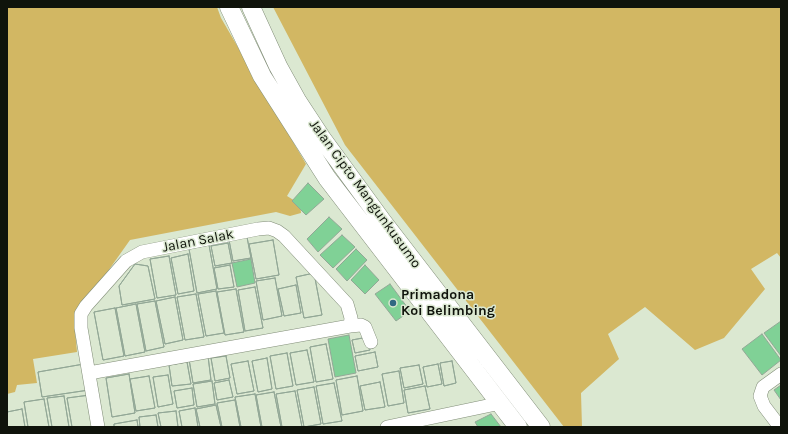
<!DOCTYPE html>
<style>
body{margin:0}
#map{position:relative;width:788px;height:434px;overflow:hidden;background:#dbe8d1;font-family:Karla,sans-serif}
canvas{display:block}
.frame{position:absolute;inset:0;border:8px solid #0f130b;pointer-events:none}
</style>
<div id="map">
<canvas width="788" height="434"></canvas>
<div class="frame"></div>
</div>
<script>
const ctx = document.querySelector('canvas').getContext('2d');
ctx.lineJoin = 'round';
function paint(path, color) { ctx.fillStyle = color; ctx.fill(path, 'evenodd'); }
const poly = rows => new Path2D(rows.map(r => 'M' + r).join(''));
function trace(path, color, width, dash) { ctx.strokeStyle = color; ctx.lineWidth = width; ctx.lineCap = dash ? 'butt' : 'round'; ctx.setLineDash(dash || []); ctx.stroke(path); }
function drawText(font, color, halo, rows, align = 'center') {
  ctx.font = font + ' Karla,sans-serif'; ctx.lineWidth = 3; ctx.setLineDash([]); ctx.textBaseline = 'middle'; ctx.strokeStyle = halo; ctx.fillStyle = color; for (const [text, x, y, turn = 0] of rows) {
    ctx.save(); ctx.translate(x, y); ctx.rotate((+turn || 0) * Math.PI / 180); ctx.textAlign = isNaN(turn) ? turn : align; if (halo) ctx.strokeText(text, 0, 0); ctx.fillText(text, 0, 0); ctx.restore();
  }
}
const green = poly([
 [7,7,217,7,221,18,306,164,287,196,300,204,301,213,290,216,276,212,130,240,74,319,77,352,33,359,37,383,17,385,15,392,7,394],
 [273,7,781,7,781,258,777,253,751,269,765,289,724,338,695,350,645,307,608,334,619,359,581,393,582,427,564,427,345,145]
]);
const building = poly([
 [308,183,324,199,306,215,292,201,308,183],
 [329,217,342,229,318,252,307,239,329,217],
 [342,235,355,247,333,268,320,255,342,235],
 [247,237,251,258,233,261,229,240,247,237],
 [247,237,251,258,233,261,229,240,247,237],
 [273,240,279,275,256,279,249,244,273,240],
 [273,240,279,275,256,279,249,244,273,240],
 [228,243,232,263,215,266,211,246,228,243],
 [228,243,232,263,215,266,211,246,228,243],
 [209,245,217,289,197,293,189,249,209,245],
 [209,245,217,289,197,293,189,249,209,245],
 [356,249,367,260,347,281,336,269,356,249],
 [188,254,194,291,178,294,171,258,188,254],
 [188,254,194,291,178,294,171,258,188,254],
 [169,256,176,295,157,298,150,259,169,256],
 [169,256,176,295,157,298,150,259,169,256],
 [251,259,255,283,237,287,232,263,251,259],
 [135,264,148,266,155,299,122,305,119,286,135,264],
 [135,264,148,266,155,299,122,305,119,286,135,264],
 [230,265,234,287,218,289,214,268,230,265],
 [230,265,234,287,218,289,214,268,230,265],
 [365,265,379,280,365,294,351,280,365,265],
 [314,273,322,315,304,318,296,277,314,273],
 [314,273,322,315,304,318,296,277,314,273],
 [275,278,282,316,263,320,256,281,275,278],
 [275,278,282,316,263,320,256,281,275,278],
 [390,284,410,311,396,321,375,294,390,284],
 [296,285,301,313,284,316,278,289,296,285],
 [296,285,301,313,284,316,278,289,296,285],
 [255,287,263,328,245,331,238,290,255,287],
 [255,287,263,328,245,331,238,290,255,287],
 [236,289,244,332,225,335,217,292,236,289],
 [236,289,244,332,225,335,217,292,236,289],
 [216,291,224,333,206,336,198,294,216,291],
 [216,291,224,333,206,336,198,294,216,291],
 [196,294,204,337,185,340,177,297,196,294],
 [196,294,204,337,185,340,177,297,196,294],
 [175,297,183,340,165,344,156,301,175,297],
 [175,297,183,340,165,344,156,301,175,297],
 [155,301,164,347,146,351,137,304,155,301],
 [155,301,164,347,146,351,137,304,155,301],
 [136,304,145,352,125,356,116,308,136,304],
 [136,304,145,352,125,356,116,308,136,304],
 [115,308,124,356,103,360,94,312,115,308],
 [115,308,124,356,103,360,94,312,115,308],
 [781,321,781,356,764,333,781,321],
 [762,334,781,360,762,375,742,349,762,334],
 [349,335,356,373,335,377,328,339,349,335],
 [368,337,370,350,355,353,352,340,368,337],
 [368,337,370,350,355,353,352,340,368,337],
 [326,344,333,379,316,382,310,347,326,344],
 [326,344,333,379,316,382,310,347,326,344],
 [307,350,314,382,296,385,290,353,307,350],
 [307,350,314,382,296,385,290,353,307,350],
 [375,352,378,367,358,371,355,356,375,352],
 [375,352,378,367,358,371,355,356,375,352],
 [287,353,293,386,276,389,270,356,287,353],
 [287,353,293,386,276,389,270,356,287,353],
 [208,356,211,380,193,383,189,359,208,356],
 [208,356,211,380,193,383,189,359,208,356],
 [226,356,230,378,215,381,211,358,226,356],
 [226,356,230,378,215,381,211,358,226,356],
 [267,358,272,389,258,392,252,361,267,358],
 [267,358,272,389,258,392,252,361,267,358],
 [248,361,254,391,237,394,231,364,248,361],
 [248,361,254,391,237,394,231,364,248,361],
 [452,361,456,383,444,386,440,363,452,361],
 [452,361,456,383,444,386,440,363,452,361],
 [187,362,191,384,172,386,169,365,187,362],
 [187,362,191,384,172,386,169,365,187,362],
 [84,364,89,390,42,397,38,372,84,364],
 [84,364,89,390,42,397,38,372,84,364],
 [438,364,442,384,427,387,423,367,438,364],
 [438,364,442,384,427,387,423,367,438,364],
 [419,365,423,384,404,388,400,368,419,365],
 [419,365,423,384,404,388,400,368,419,365],
 [399,371,404,403,388,406,382,374,399,371],
 [399,371,404,403,388,406,382,374,399,371],
 [129,374,135,413,112,417,106,378,129,374],
 [129,374,135,413,112,417,106,378,129,374],
 [168,375,173,404,158,407,153,377,168,375],
 [168,375,173,404,158,407,153,377,168,375],
 [149,376,155,408,136,411,130,379,149,376],
 [149,376,155,408,136,411,130,379,149,376],
 [357,376,363,411,342,415,336,380,357,376],
 [357,376,363,411,342,415,336,380,357,376],
 [229,380,233,397,217,400,214,383,229,380],
 [229,380,233,397,217,400,214,383,229,380],
 [212,381,215,404,197,407,193,384,212,381],
 [212,381,215,404,197,407,193,384,212,381],
 [380,382,385,407,365,410,360,386,380,382],
 [380,382,385,407,365,410,360,386,380,382],
 [334,383,342,421,323,424,316,386,334,383],
 [334,383,342,421,323,424,316,386,334,383],
 [781,385,781,400,774,390,781,385],
 [425,386,430,409,408,413,404,390,425,386],
 [425,386,430,409,408,413,404,390,425,386],
 [314,387,321,424,304,427,297,390,314,387],
 [314,387,321,424,304,427,297,390,314,387],
 [192,388,194,405,177,408,174,391,192,388],
 [192,388,194,405,177,408,174,391,192,388],
 [295,391,302,427,282,427,276,394,295,391],
 [295,391,302,427,282,427,276,394,295,391],
 [274,392,281,427,262,427,256,395,274,392],
 [274,392,281,427,262,427,256,395,274,392],
 [255,394,261,427,241,427,235,397,255,394],
 [255,394,261,427,241,427,235,397,255,394],
 [90,395,96,427,72,427,67,398,90,395],
 [90,395,96,427,72,427,67,398,90,395],
 [64,396,69,427,52,427,47,398,64,396],
 [64,396,69,427,52,427,47,398,64,396],
 [44,399,49,427,28,427,24,402,44,399],
 [44,399,49,427,28,427,24,402,44,399],
 [235,400,240,427,222,427,217,403,235,400],
 [235,400,240,427,222,427,217,403,235,400],
 [216,405,221,427,200,427,196,409,216,405],
 [216,405,221,427,200,427,196,409,216,405],
 [195,408,198,427,182,427,179,411,195,408],
 [195,408,198,427,182,427,179,411,195,408],
 [22,409,25,427,7,427,7,412,22,409],
 [22,409,25,427,7,427,7,412,22,409],
 [176,411,178,427,161,427,158,413,176,411],
 [176,411,178,427,161,427,158,413,176,411],
 [491,414,501,427,478,427,475,422,491,414],
 [156,415,158,427,140,427,139,417,156,415],
 [156,415,158,427,140,427,139,417,156,415],
 [137,420,138,427,114,427,114,424,137,420],
 [137,420,138,427,114,427,114,424,137,420]
]);
const street = poly([
 [89,373,350,326,361,325,365,327,371,342],
 [98,427,81,328,81,314,86,306,126,261,142,252,258,229,269,228,277,231,284,236,347,304,351,318,350,326],
 [387,427,501,403],
 [780,427,764,406,760,396,763,387,781,374]
]);
const secondary = poly([
 [229,7,262,76,327,178,518,427],
 [251,7,278,66,298,102,321,137,383,222,541,427]
]);
const markers = [
 [393,303,4,"#306882"]
];
const streetNames = [
 ["Jalan Cipto Mangunkusumo",365,194,54],
 ["Jalan Salak",198,241,-11]
];
const poiNames = [
 ["Primadona",401,295],
 ["Koi Belimbing",401,311]
];
paint(green, '#d2b763');
paint(building, '#80d196');
trace(building, '#92a796', 1);
trace(street, '#828e79', 14);
trace(secondary, '#828e79', 19);
trace(street, '#fff', 13);
trace(secondary, '#fff', 18);
for (const [x, y, r, color] of markers) { const dot = new Path2D(); dot.arc(x, y, r, 0, 2 * Math.PI); ctx.fillStyle = color; ctx.fill(dot); trace(dot, '#dbe8d1', 1.5); }
drawText('14px', '#0f130b', '#dbe8d1', streetNames);
drawText('bold 14px', '#0f130b', '#dbe8d1', poiNames, 'left');
</script>
